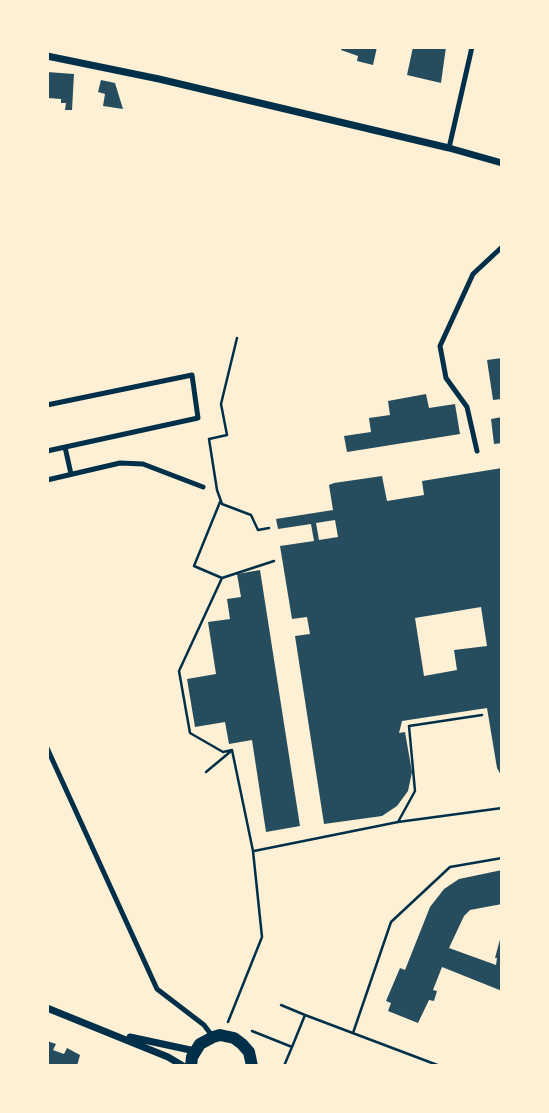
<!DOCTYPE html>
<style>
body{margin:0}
#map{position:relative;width:549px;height:1113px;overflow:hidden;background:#fdf0d5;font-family:Figtree,sans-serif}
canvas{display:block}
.frame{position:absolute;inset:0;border:49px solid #fdf0d5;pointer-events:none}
</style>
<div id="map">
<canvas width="549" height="1113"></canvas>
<div class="frame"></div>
</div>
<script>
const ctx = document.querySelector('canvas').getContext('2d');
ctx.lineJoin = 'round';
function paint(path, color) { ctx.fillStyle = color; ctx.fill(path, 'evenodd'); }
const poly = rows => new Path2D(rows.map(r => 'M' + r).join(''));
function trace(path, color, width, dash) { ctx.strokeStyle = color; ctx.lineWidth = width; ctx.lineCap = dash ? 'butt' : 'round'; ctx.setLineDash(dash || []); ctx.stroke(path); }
const building = poly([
 [342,47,377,47,373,65,357,61,358,56,341,50],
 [413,47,446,47,441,83,407,75],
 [47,72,74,74,72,110,65,110,66,103,61,103,61,99,47,98],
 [101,80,115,83,123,109,103,106,105,94,98,92],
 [502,358,502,399,493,400,487,360],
 [426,394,429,408,455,404,460,434,347,452,344,436,371,432,369,418,390,415,388,401],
 [502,417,502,443,494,444,491,419],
 [502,468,502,777,497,768,487,708,402,721,399,733,405,732,412,772,408,791,397,806,382,816,324,824,295,636,310,634,307,617,292,619,280,546,314,541,311,524,278,529,276,519,333,510,329,485,334,483,382,476,387,501,424,495,422,481],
 [335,520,338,537,319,540,316,523],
 [481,607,487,646,454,650,457,670,424,676,415,618],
 [260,570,300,826,266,832,252,740,229,744,225,722,195,727,187,679,216,674,208,622,230,619,227,599,241,597,237,574],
 [502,870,502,904,470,910,464,916,449,948,496,965,497,958,495,958,502,932,502,991,442,967,433,990,437,991,434,1001,429,1000,418,1023,388,1011,391,1003,386,1001,400,968,405,970,430,907,444,889,459,879],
 [47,1041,56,1044,53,1050,64,1054,67,1048,80,1055,77,1066,47,1066]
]);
const path = poly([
 [237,338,221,404,227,435,209,439,217,490,222,504,251,515,258,530,269,528],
 [220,502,194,566,222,578],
 [206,772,230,752],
 [398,822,502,808],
 [254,851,398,822,415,791,409,726,482,715],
 [281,1005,305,1015],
 [228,1022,262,937,253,851,232,750,223,752,190,733,179,671,222,578,274,561],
 [252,1031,292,1047,284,1066],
 [353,1033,391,922,450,867,502,858],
 [292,1047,305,1015,440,1066]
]);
const service = poly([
 [449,148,472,47],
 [47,405,192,375,198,418,47,451],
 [65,447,71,474],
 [477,451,467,407,446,378,440,346,473,274,502,247],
 [47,480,120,463,143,464,203,487],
 [47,748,157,989,204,1025,213,1037]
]);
const minor = poly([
 [47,56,159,79,449,148,502,163],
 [47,1008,168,1057,183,1066],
 [130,1037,195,1051]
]);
const tertiary = poly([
 [191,1066,192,1057,200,1044,213,1037,220,1035,234,1038,242,1044,249,1052,252,1066]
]);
paint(building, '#264d5e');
trace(path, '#003049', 2.5);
trace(service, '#003049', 5);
trace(minor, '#003049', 7);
trace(tertiary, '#003049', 12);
</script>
